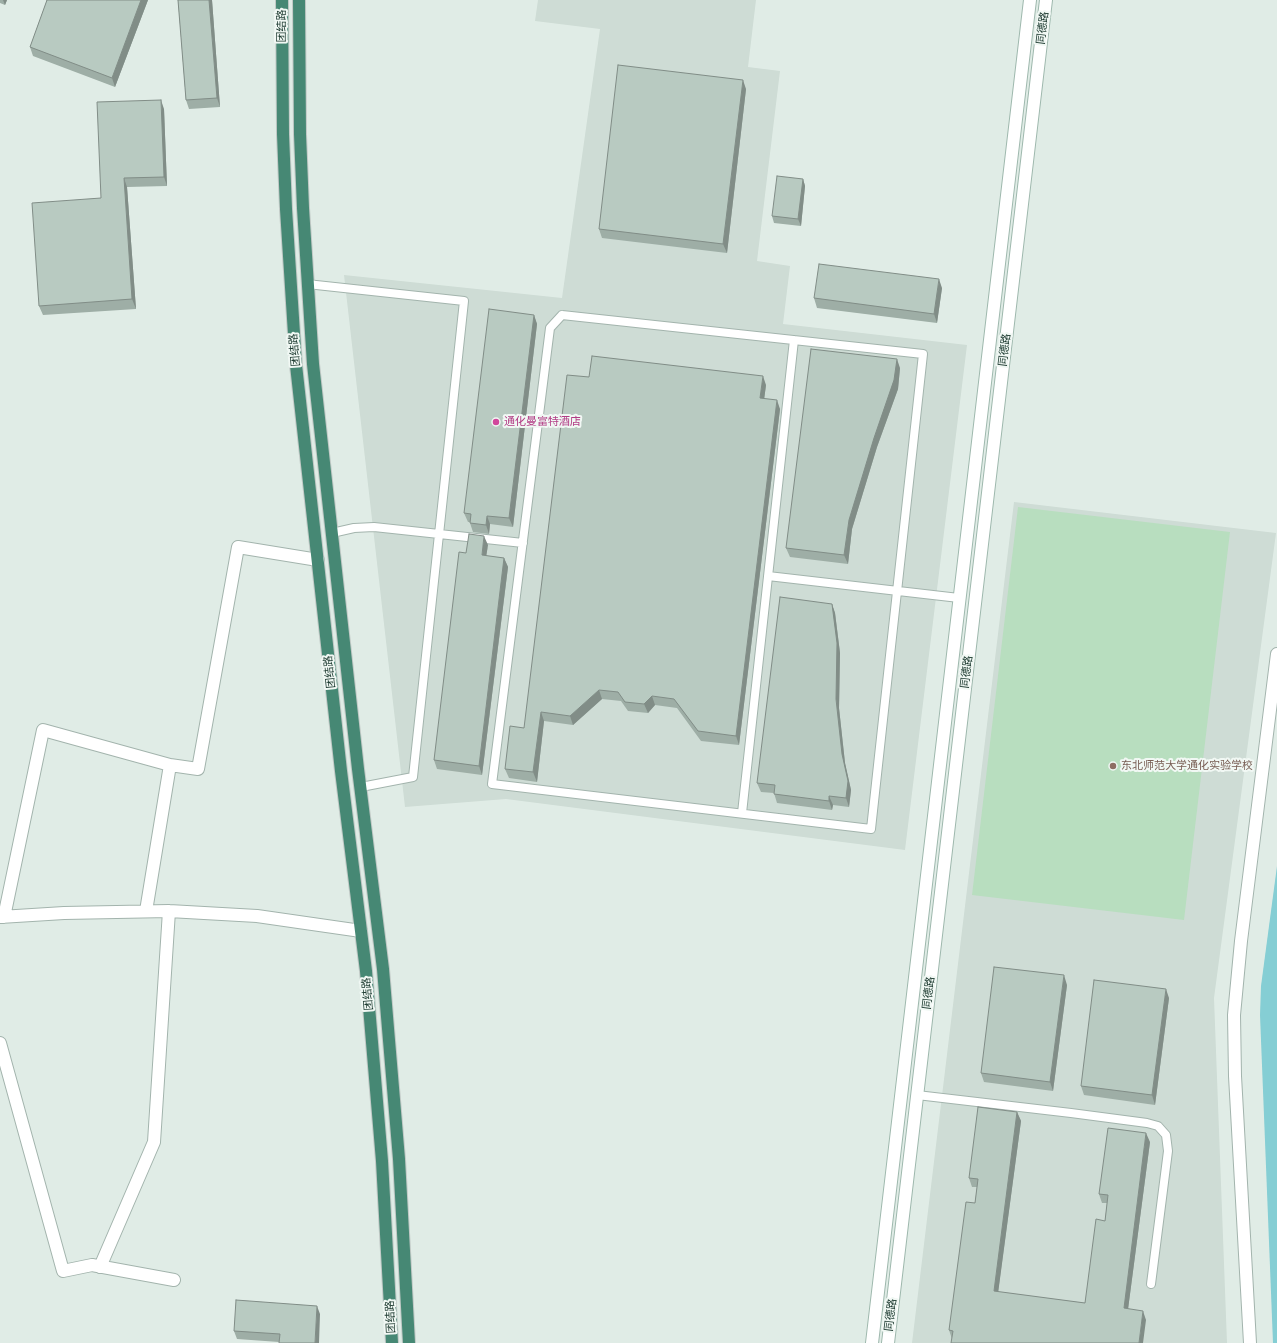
<!DOCTYPE html>
<meta charset="utf-8">
<style>
body{margin:0}
canvas{display:block;background:#e0ece6}
</style>
<canvas width="1277" height="1343"></canvas>
<script>
const ctx = document.querySelector('canvas').getContext('2d');
ctx.lineJoin = 'round';
function paint(path, color) { ctx.fillStyle = color; ctx.fill(path, 'evenodd'); }
const poly = rows => new Path2D(rows.map(r => 'M' + r).join(''));
function trace(path, color, width, dash) { ctx.strokeStyle = color; ctx.lineWidth = width; ctx.lineCap = dash ? 'butt' : 'round'; ctx.setLineDash(dash || []); ctx.stroke(path); }
function drawText(font, color, halo, rows, align = 'center') {
  ctx.font = font + ' "Space Grotesk","Noto Sans SC",sans-serif'; ctx.lineWidth = 4; ctx.setLineDash([]); ctx.textBaseline = 'middle'; ctx.strokeStyle = halo; ctx.fillStyle = color; for (const [text, x, y, turn = 0] of rows) {
    ctx.save(); ctx.translate(x, y); ctx.rotate((+turn || 0) * Math.PI / 180); ctx.textAlign = isNaN(turn) ? turn : align; if (halo) ctx.strokeText(text, 0, 0); ctx.fillText(text, 0, 0); ctx.restore();
  }
}
const built = poly([
 [538,0,756,0,748,67,780,71,757,261,790,266,783,324,967,345,905,850,506,799,405,807,344,275,562,298,600,29,535,21],
 [1014,502,1276,533,1214,998,1227,1343,912,1343]
]);
const green = poly([
 [1018,507,1230,532,1184,920,972,895]
]);
const water = poly([
 [1277,866,1277,1343,1273,1343,1260,1015,1261,986]
]);
const service = poly([
 [307,284,464,301,413,777,361,787],
 [562,315,923,354,871,829,492,784,550,328,562,315],
 [332,533,354,528,374,527,523,543],
 [768,576,959,598],
 [742,813,794,340],
 [917,1095,1071,1113,1147,1123,1158,1126,1166,1135,1168,1151,1151,1284]
]);
const minor = poly([
 [146,911,170,765],
 [0,917,64,913,169,911,257,916,361,931],
 [4,917,43,730,170,765,198,769,238,547,318,560],
 [0,1043,63,1271,92,1265,174,1280],
 [100,1267,154,1142,169,911]
]);
const tertiary = poly([
 [1250,1343,1235,1076,1234,1015,1241,941,1277,654]
]);
const secondary = poly([
 [872,1343,1030,0],
 [888,1343,1046,0]
]);
const trunk = poly([
 [282,0,283,134,286,209,296,365,341,771,366,971,382,1161,392,1343],
 [299,0,300,134,303,208,313,364,358,769,383,969,399,1159,409,1343]
]);
const wall = poly([
 [0,0,7,0,5,5,0,3],
 [47,0,148,0,115,87,33,56,30,47],
 [178,0,212,0,220,107,189,109,186,100],
 [746,89,727,253,602,238,599,229],
 [164,109,167,186,127,187,136,309,43,315,39,306,101,198],
 [803,179,805,186,801,226,774,223,772,216],
 [942,288,937,323,817,308,814,298],
 [534,315,537,324,513,527,490,524,489,534,473,532,470,523,470,522,468,522,464,513],
 [900,368,898,389,877,447,852,529,848,564,790,557,786,548],
 [766,385,764,399,780,409,739,745,701,741,677,708,655,705,648,713,628,711,621,701,602,699,573,725,544,721,537,782,509,778,505,769,524,728],
 [488,545,486,556,504,558,508,567,482,775,437,769,434,760],
 [832,604,835,613,840,653,839,708,845,763,851,790,849,807,833,805,832,810,777,803,774,793,761,792,757,783],
 [1067,985,1053,1091,984,1082,981,1073],
 [1169,998,1155,1105,1084,1095,1081,1086],
 [1017,1112,1021,1121,998,1292,1085,1303,1105,1221,1107,1203,1102,1203,1099,1194,1150,1142,1128,1309,1146,1320,952,1339,949,1330,975,1203,977,1187,972,1187,969,1178],
 [320,1314,279,1342,237,1339,234,1331]
]);
const shadedWall = poly([
 [3,0,7,0,5,5],
 [141,0,148,0,115,87,112,78],
 [209,0,212,0,220,107,217,98],
 [743,80,746,89,727,253,723,244],
 [161,100,164,109,167,186,164,177],
 [124,178,127,187,136,309,132,299],
 [803,179,805,186,801,226,798,219],
 [939,279,942,288,937,323,934,314],
 [534,315,537,324,513,527,509,518],
 [897,359,900,368,898,389,877,447,852,529,848,564,844,555,849,520],
 [763,376,766,385,763,408,760,398],
 [777,400,780,409,739,745,736,736],
 [487,516,490,524,489,534,486,525],
 [484,536,488,545,485,564,482,555],
 [504,558,508,567,482,775,479,766],
 [832,604,835,613,840,653,839,708,845,763,851,790,849,807,846,798,842,754,836,699],
 [599,690,602,699,573,725,570,716],
 [652,696,655,705,648,713,644,704],
 [541,712,544,721,537,782,533,772],
 [829,796,833,805,832,810,829,801],
 [1064,975,1067,985,1053,1091,1050,1082],
 [1166,989,1169,998,1155,1105,1152,1095],
 [1017,1112,1021,1121,997,1301,994,1291],
 [1146,1133,1150,1142,1127,1317,1124,1308],
 [317,1306,320,1314,319,1343,315,1343],
 [1143,1311,1146,1320,1143,1343,1139,1343]
]);
const building = poly([
 [47,0,141,0,112,78,30,47,47,0],
 [178,0,209,0,217,98,186,100,178,0],
 [618,65,743,80,723,244,599,229,618,65],
 [161,100,164,177,124,178,132,299,39,306,32,203,101,198,97,102,161,100],
 [777,176,803,179,798,219,772,216,777,176],
 [819,264,939,279,934,314,814,298,819,264],
 [489,309,534,315,509,518,487,516,486,525,470,523,471,514,464,513,489,309],
 [811,349,897,359,894,380,874,438,849,520,844,555,786,548,811,349],
 [592,356,763,376,760,398,777,400,736,736,698,731,674,699,652,696,644,704,625,702,618,692,599,690,570,716,541,712,533,772,505,769,510,726,524,728,567,375,589,377,592,356],
 [469,534,484,536,482,555,504,558,479,766,434,760,459,552,466,553,469,534],
 [780,597,832,604,837,643,836,699,842,754,848,781,846,798,829,796,829,801,774,794,775,785,757,783,780,597],
 [994,967,1064,975,1050,1082,981,1073,994,967],
 [1094,980,1166,989,1152,1095,1081,1086,1094,980],
 [978,1107,1017,1112,994,1291,1085,1303,1096,1219,1105,1221,1108,1195,1099,1194,1108,1128,1146,1133,1124,1308,1143,1311,1139,1343,951,1343,953,1331,949,1330,966,1202,975,1203,978,1179,969,1178,978,1107],
 [236,1300,317,1306,315,1343,279,1343,280,1334,234,1331,236,1300]
]);
const markers = [
 [496,422,4,"#d1479c"],
 [1113,766,4,"#8d6e63"]
];
const streetNames = [
 ["团结路",282,26,-90],
 ["同德路",1043,28,-83],
 ["团结路",295,350,-95],
 ["同德路",1005,350,-83],
 ["团结路",330,672,-96],
 ["同德路",967,672,-83],
 ["同德路",929,993,-83],
 ["团结路",368,994,-95],
 ["同德路",891,1315,-83],
 ["团结路",391,1317,-93]
];
const hotelNames = [
 ["通化曼富特酒店",504,422]
];
const educationNames = [
 ["东北师范大学通化实验学校",1121,766]
];
paint(built, '#cedcd5');
paint(green, '#b8debf');
paint(water, '#85ced4');
trace(service, '#a3b4ad', 10);
trace(minor, '#a3b4ad', 14);
trace(tertiary, '#a3b4ad', 14);
trace(secondary, '#9eb8ad', 14);
trace(trunk, '#c1c9c6', 14);
trace(service, '#fff', 8);
trace(minor, '#fff', 12);
trace(tertiary, '#fff', 12);
trace(secondary, '#fff', 12);
trace(trunk, '#468874', 12);
paint(wall, '#9eaea6');
paint(shadedWall, '#818d87');
paint(building, '#b8cac1');
trace(building, '#818d87', 1);
for (const [x, y, r, color] of markers) { const dot = new Path2D(); dot.arc(x, y, r, 0, 2 * Math.PI); ctx.fillStyle = color; ctx.fill(dot); trace(dot, '#f1f8f4', 1.5); }
drawText('11px', '#203d33', '#f1f8f4', streetNames);
drawText('11px', '#b23c85', '#f1f8f4', hotelNames, 'left');
drawText('11px', '#785e54', '#f1f8f4', educationNames, 'left');
</script>
